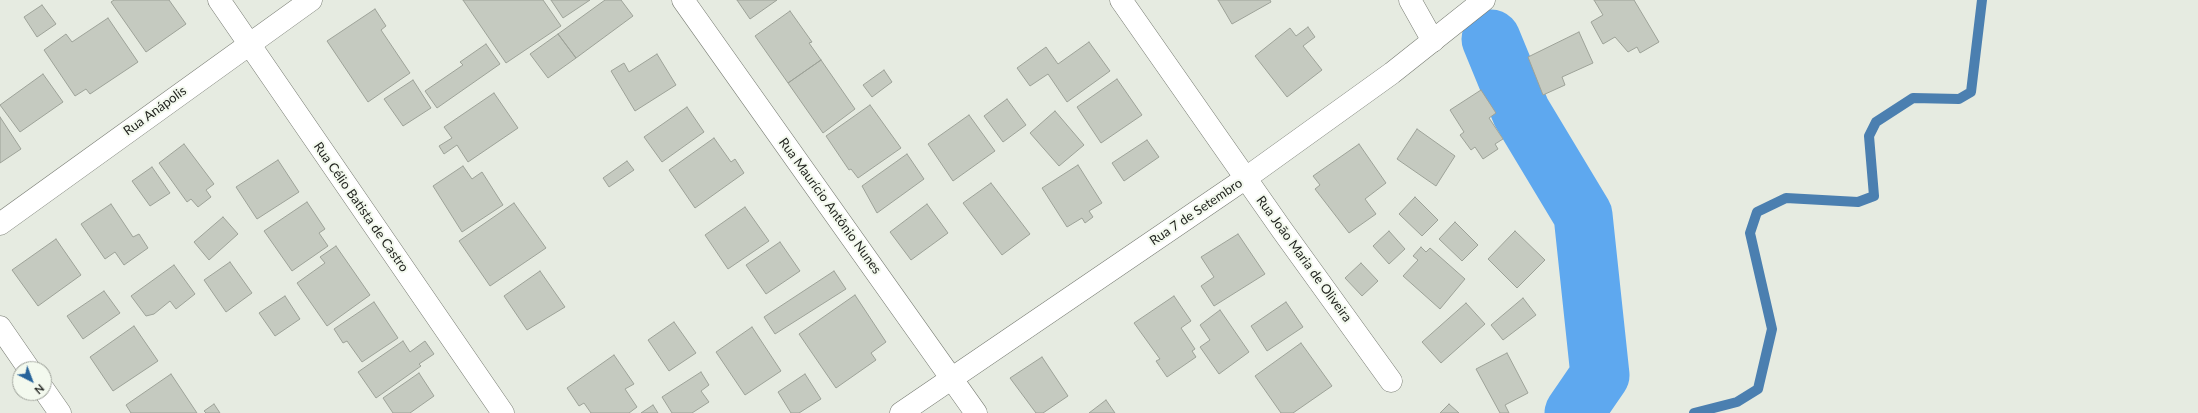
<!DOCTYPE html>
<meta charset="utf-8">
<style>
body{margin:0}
#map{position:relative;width:2198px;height:413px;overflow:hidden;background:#e6ebe1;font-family:Lato,sans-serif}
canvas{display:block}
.north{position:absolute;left:12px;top:361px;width:40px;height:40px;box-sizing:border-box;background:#f3f9ee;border:1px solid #9ea29a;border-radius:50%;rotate:138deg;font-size:11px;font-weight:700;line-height:16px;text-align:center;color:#1e201c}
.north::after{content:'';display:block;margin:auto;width:14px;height:18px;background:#26639a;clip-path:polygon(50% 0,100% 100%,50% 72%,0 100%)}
</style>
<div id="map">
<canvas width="2198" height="413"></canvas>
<div class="north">N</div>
</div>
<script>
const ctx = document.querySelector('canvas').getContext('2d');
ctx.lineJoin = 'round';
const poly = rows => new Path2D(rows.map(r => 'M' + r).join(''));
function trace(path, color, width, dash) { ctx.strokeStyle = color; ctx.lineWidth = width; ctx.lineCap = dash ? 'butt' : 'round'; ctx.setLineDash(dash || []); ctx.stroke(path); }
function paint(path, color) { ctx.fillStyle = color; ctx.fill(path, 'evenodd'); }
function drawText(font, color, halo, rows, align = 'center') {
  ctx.font = font + ' Lato,sans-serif'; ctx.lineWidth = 4; ctx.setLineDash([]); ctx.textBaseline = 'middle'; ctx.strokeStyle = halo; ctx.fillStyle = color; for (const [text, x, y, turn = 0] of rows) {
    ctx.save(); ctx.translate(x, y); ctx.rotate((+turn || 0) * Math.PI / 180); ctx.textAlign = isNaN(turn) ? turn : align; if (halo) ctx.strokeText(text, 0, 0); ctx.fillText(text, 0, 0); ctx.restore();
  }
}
const stream = poly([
 [1694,413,1737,402,1758,389,1772,329,1750,233,1757,212,1786,198,1858,202,1874,196,1869,136,1876,122,1913,98,1959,99,1971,92,1982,0]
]);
const river = poly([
 [1491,39,1521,112,1583,215,1600,375,1574,413]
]);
const building = poly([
 [114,0,169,0,186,24,146,52,111,2,114,0],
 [463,0,543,0,561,26,506,63,463,0],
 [551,0,590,0,563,18,551,0],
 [605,0,621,0,633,16,576,58,558,34,605,0],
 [737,0,777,0,750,19,737,0],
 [1218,0,1270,0,1271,2,1232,24,1218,0],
 [1594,0,1634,0,1659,42,1640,53,1637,47,1628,52,1615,37,1603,44,1591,22,1603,15,1594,0],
 [42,5,56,24,37,37,24,17,42,5],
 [375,9,386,26,381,30,410,73,368,102,327,41,375,9],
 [790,11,812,42,809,43,821,60,788,83,755,36,790,11],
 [108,18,138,62,90,94,86,89,75,96,44,50,66,34,72,42,108,18],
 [1308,27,1315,37,1303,46,1322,70,1287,97,1255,56,1290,28,1296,36,1308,27],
 [1579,32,1593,63,1562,77,1565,85,1543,95,1528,57,1579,32],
 [558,34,576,58,548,78,530,54,558,34],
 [1089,42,1110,71,1067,102,1048,74,1030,86,1017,68,1046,47,1058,64,1089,42],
 [486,44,500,64,437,108,425,91,463,65,460,62,486,44],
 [657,54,676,85,635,111,611,71,624,63,629,72,657,54],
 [821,60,855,109,823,133,788,83,821,60],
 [884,70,892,82,872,97,863,85,884,70],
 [43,74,63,102,20,132,0,105,43,74],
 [1117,79,1142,115,1101,143,1077,107,1117,79],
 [413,80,431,108,403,126,384,99,413,80],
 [1481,90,1496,113,1489,118,1503,139,1495,144,1498,149,1483,159,1475,147,1471,150,1460,135,1464,132,1450,110,1481,90],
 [494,93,518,128,468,162,457,145,444,154,439,146,452,138,444,127,494,93],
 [1007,99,1026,125,1003,142,984,116,1007,99],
 [870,105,901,148,858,178,851,169,849,170,826,136,870,105],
 [687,107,704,132,662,162,644,137,687,107],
 [1055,111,1084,145,1059,166,1030,133,1055,111],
 [969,115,995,151,953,181,928,144,969,115],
 [0,117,21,149,0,163,0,117],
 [1417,129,1455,156,1436,186,1397,159,1417,129],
 [714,138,731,162,735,159,744,173,695,208,669,170,714,138],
 [1147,140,1159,157,1124,181,1112,163,1147,140],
 [184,144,214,184,206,190,211,197,198,207,191,199,187,202,159,163,184,144],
 [1359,144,1386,183,1365,199,1376,214,1349,233,1315,189,1320,185,1313,176,1359,144],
 [907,154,924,179,877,213,862,186,907,154],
 [278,160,299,192,257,219,236,187,278,160],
 [627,161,634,170,609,187,603,178,627,161],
 [1078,165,1102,203,1089,211,1093,217,1085,223,1082,218,1067,227,1042,188,1078,165],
 [463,166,472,179,482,172,503,205,462,232,433,186,463,166],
 [152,167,170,193,150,206,132,181,152,167],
 [991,183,1030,234,1002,255,963,203,991,183],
 [1415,197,1438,220,1422,236,1399,214,1415,197],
 [307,202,325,229,319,233,328,246,292,271,264,231,307,202],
 [514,203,546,248,490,286,459,241,514,203],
 [111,204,133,237,139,234,148,248,124,265,115,252,105,259,81,224,111,204],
 [927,204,948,233,911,260,890,232,927,204],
 [745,207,769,241,728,269,705,235,745,207],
 [223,217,238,234,209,260,194,242,223,217],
 [1455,222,1478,245,1462,261,1439,239,1455,222],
 [1389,231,1405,249,1389,264,1373,246,1389,231],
 [1515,231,1545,260,1517,288,1488,259,1515,231],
 [1238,234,1265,274,1214,306,1201,286,1214,277,1201,257,1238,234],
 [56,239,81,275,38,306,12,270,56,239],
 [780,242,800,271,766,294,746,265,780,242],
 [336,246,370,295,327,326,297,283,325,263,320,257,336,246],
 [1421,247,1426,252,1430,248,1465,279,1440,309,1403,276,1418,260,1413,256,1421,247],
 [230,262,252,293,226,312,204,280,230,262],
 [1361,263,1378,281,1362,296,1345,278,1361,263],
 [174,265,195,294,176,309,170,301,154,314,146,316,131,296,174,265],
 [540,271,565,307,527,330,504,296,540,271],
 [834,271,846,289,775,334,764,317,834,271],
 [104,291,120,313,83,339,67,316,104,291],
 [855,295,886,342,871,353,876,360,836,388,799,334,855,295],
 [285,296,300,319,275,336,259,313,285,296],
 [1174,296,1191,321,1181,328,1195,349,1192,351,1196,357,1167,377,1156,361,1160,359,1134,323,1174,296],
 [1523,298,1536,315,1503,340,1491,325,1523,298],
 [374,302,398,338,362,362,347,341,343,343,334,329,374,302],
 [1286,302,1303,327,1267,351,1251,326,1286,302],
 [1466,303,1485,324,1441,363,1422,342,1466,303],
 [1220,310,1249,352,1219,374,1200,347,1210,340,1200,325,1220,310],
 [674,322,696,353,669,371,648,340,674,322],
 [134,326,158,361,113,391,90,357,134,326],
 [752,327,781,371,745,395,716,352,752,327],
 [403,341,410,352,425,341,434,354,419,364,421,366,376,398,358,372,403,341],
 [1301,343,1332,386,1293,413,1281,413,1255,376,1301,343],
 [1507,353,1528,393,1505,405,1509,413,1500,413,1476,369,1507,353],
 [614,355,634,384,625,389,637,407,629,413,591,413,584,403,579,406,567,388,614,355],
 [1042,357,1068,396,1043,413,1036,413,1010,378,1042,357],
 [701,372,709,385,701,391,709,402,692,413,672,413,662,397,701,372],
 [419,373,434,396,410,413,393,413,383,398,419,373],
 [171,374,197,413,131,413,126,405,171,374],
 [805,374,821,399,799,413,791,413,778,392,805,374],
 [1106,400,1115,413,1089,413,1106,400],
 [214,404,220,413,206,413,204,411,214,404],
 [1449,404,1459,413,1440,413,1449,404],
 [653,405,658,413,641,413,653,405]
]);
const minor = poly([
 [219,0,503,413],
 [683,0,976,413],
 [1121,0,1282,230,1391,381],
 [1410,0,1433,41],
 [0,224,311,0],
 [0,327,29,369],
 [44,390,60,413]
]);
const tertiary = poly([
 [901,413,1246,178,1392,73,1484,0]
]);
const streetNames = [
 ["Rua Anápolis",155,111,-36],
 ["Rua Maurício Antônio Nunes",830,206,54],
 ["Rua Célio Batista de Castro",361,207,55],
 ["Rua 7 de Setembro",1196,212,-34],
 ["Rua João Maria de Oliveira",1304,259,54]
];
trace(stream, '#4b7fb0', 10);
trace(river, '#5ea8ef', 59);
paint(building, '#c5cac0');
trace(building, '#9da298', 1);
trace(minor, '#777b72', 23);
trace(tertiary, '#777b72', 23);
trace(minor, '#fff', 22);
trace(tertiary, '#fff', 22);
drawText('13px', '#1e201c', '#f3f9ee', streetNames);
</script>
